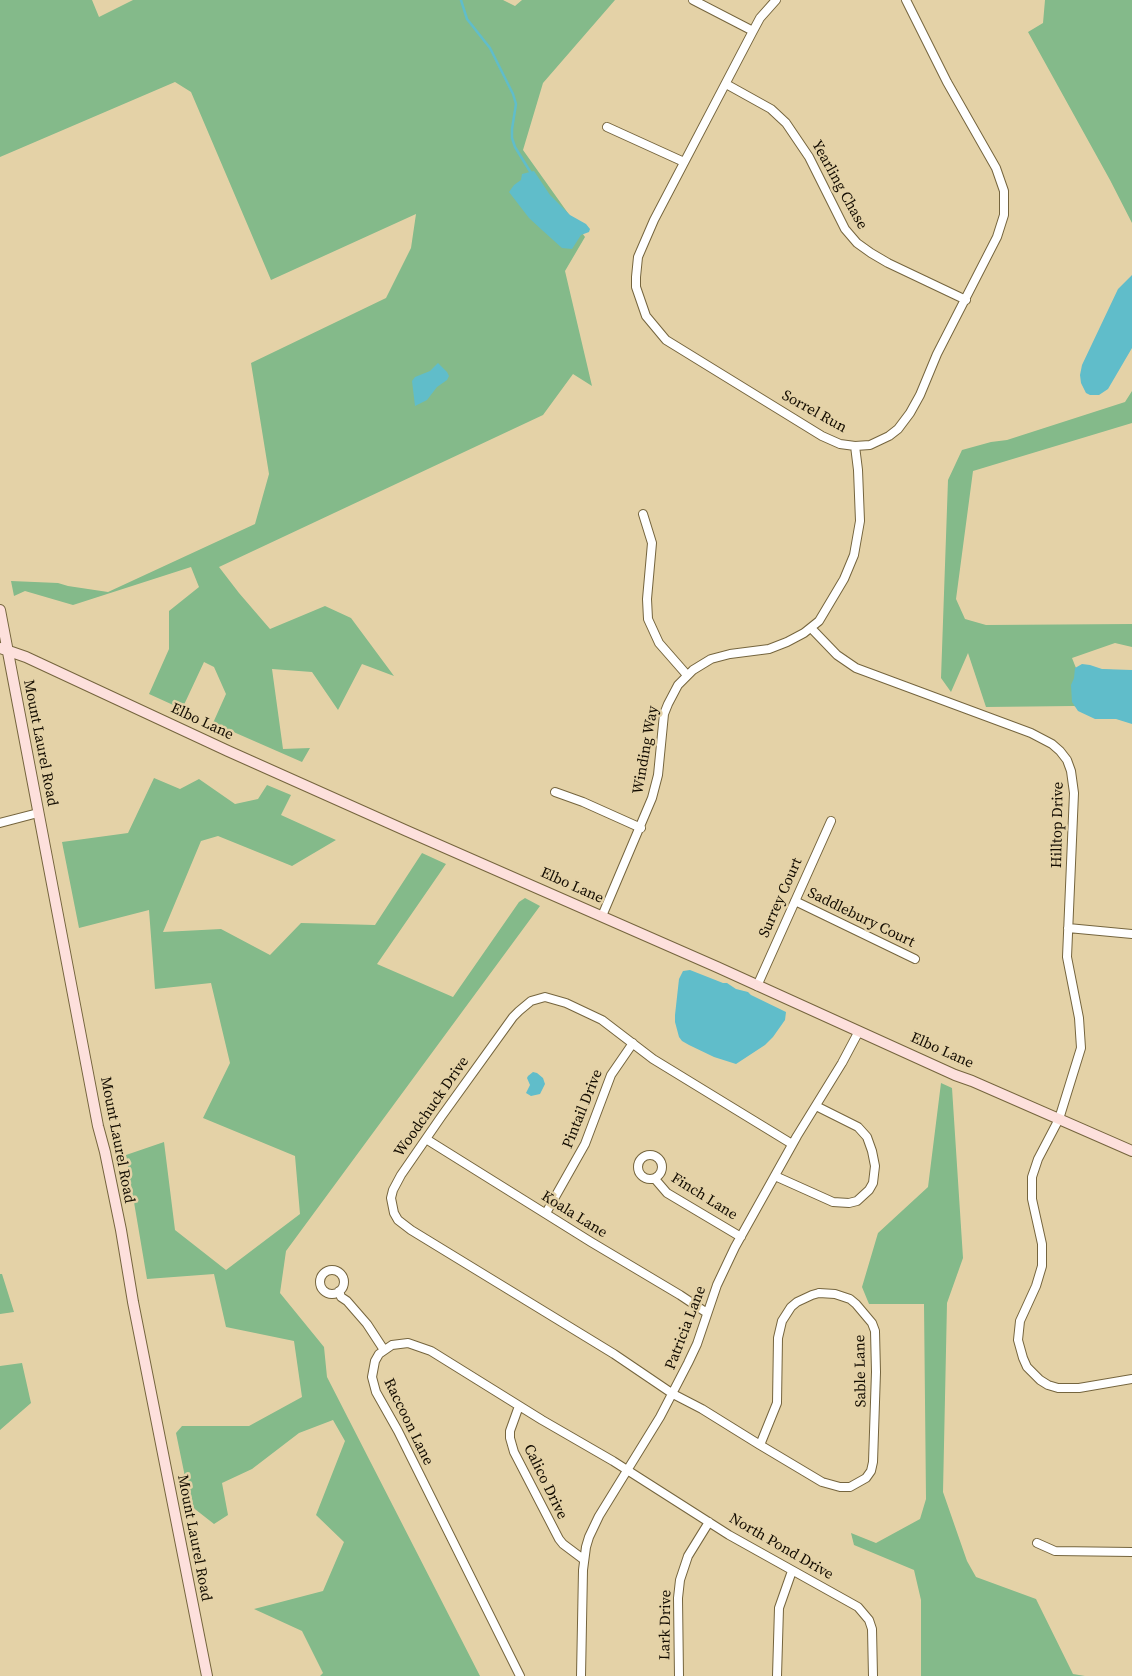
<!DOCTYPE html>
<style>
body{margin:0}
canvas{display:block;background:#e4d2a7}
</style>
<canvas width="1132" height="1676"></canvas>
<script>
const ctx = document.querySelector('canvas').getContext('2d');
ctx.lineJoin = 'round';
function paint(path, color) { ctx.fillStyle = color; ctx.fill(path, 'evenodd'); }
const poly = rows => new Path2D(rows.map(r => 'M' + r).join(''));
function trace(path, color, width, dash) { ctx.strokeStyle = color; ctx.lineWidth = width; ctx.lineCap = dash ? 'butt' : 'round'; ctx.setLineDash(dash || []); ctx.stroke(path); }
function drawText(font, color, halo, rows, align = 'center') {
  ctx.font = font + ' "Source Serif 4",serif'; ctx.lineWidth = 5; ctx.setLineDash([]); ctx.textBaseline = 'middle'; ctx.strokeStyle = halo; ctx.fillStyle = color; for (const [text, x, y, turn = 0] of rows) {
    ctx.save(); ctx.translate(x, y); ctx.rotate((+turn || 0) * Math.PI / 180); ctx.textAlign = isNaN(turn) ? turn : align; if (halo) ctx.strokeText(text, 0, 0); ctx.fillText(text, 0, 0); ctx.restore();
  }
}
const green = poly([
 [0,0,92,0,99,17,133,0,503,0,515,6,522,0,615,0,543,83,523,150,585,237,565,271,592,386,573,374,543,415,219,567,239,593,270,629,325,606,351,618,394,676,362,664,338,710,312,672,272,669,283,749,310,748,302,762,213,723,226,694,214,667,204,662,182,709,149,694,169,649,169,611,199,587,191,567,73,605,25,591,14,596,11,581,58,583,68,586,108,592,255,524,269,474,251,363,386,298,411,248,416,214,271,280,191,92,175,82,0,157],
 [1045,0,1132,0,1132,223,1110,180,1028,32,1043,23],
 [1132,391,1132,423,973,471,956,599,965,619,986,625,1132,624,1132,647,1115,643,1072,658,1076,668,1132,671,1132,723,1074,706,986,707,968,653,951,692,941,678,948,480,962,450,991,442,1007,440,1125,402],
 [154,778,180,789,199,779,235,804,258,799,267,785,291,795,281,815,336,840,292,866,218,836,201,841,163,932,221,929,270,955,301,923,375,925,422,853,446,864,377,964,453,997,519,902,525,898,540,906,286,1251,280,1293,324,1347,327,1377,480,1676,320,1676,323,1673,302,1631,254,1609,323,1591,344,1542,316,1515,345,1441,333,1420,299,1433,252,1469,222,1483,228,1515,214,1524,191,1506,176,1433,182,1426,249,1426,302,1397,294,1341,226,1327,214,1274,147,1279,126,1155,164,1142,175,1230,226,1270,300,1214,295,1156,203,1118,230,1063,211,983,155,989,149,910,79,928,62,842,128,833],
 [941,1083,952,1088,963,1258,947,1303,943,1492,967,1561,976,1577,1036,1599,1073,1674,1085,1676,921,1676,921,1600,914,1570,854,1545,851,1533,876,1543,920,1519,926,1499,924,1304,869,1304,862,1287,878,1233,928,1187],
 [0,1274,2,1274,14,1312,0,1314],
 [22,1363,31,1403,0,1430,0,1366]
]);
const water = poly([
 [534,171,550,195,570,215,586,224,590,229,589,232,581,235,572,249,562,248,542,230,529,218,509,192,514,185,521,180,522,174],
 [1132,275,1132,348,1108,389,1099,395,1090,395,1086,393,1081,383,1080,375,1082,365,1118,289],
 [438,363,447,372,449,376,447,380,437,387,427,400,415,406,412,381,415,377,430,371],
 [1082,664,1090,665,1102,669,1132,670,1132,724,1116,719,1095,719,1078,711,1072,702,1071,685,1074,678,1075,668],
 [690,970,723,983,727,983,736,989,748,992,751,995,786,1012,785,1020,773,1037,765,1045,736,1064,714,1057,689,1045,682,1041,679,1037,675,1022,675,1015,679,979,683,971],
 [533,1072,537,1073,543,1078,545,1084,540,1094,531,1096,526,1093,530,1085,527,1078,528,1076]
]);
const stream = poly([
 [461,0,467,19,490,48,513,94,516,104,512,129,512,138,515,147,531,173]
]);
const street = poly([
 [693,0,753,31],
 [776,0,760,18,753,31,654,220,638,257,636,277,636,287,646,316,666,340,822,436,840,444,855,446,870,445,889,436,898,429,910,413,920,395,937,354,997,237,1004,215,1004,191,996,168,947,82,906,0],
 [726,84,771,109,786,123,809,157,845,229,857,243,871,253,888,263,966,300],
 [607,127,684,162],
 [643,514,652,543,647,599,648,619,659,643,687,675],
 [811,628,837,655,856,668,1031,733,1052,744,1060,751,1067,760,1071,771,1074,793,1067,957,1079,1018,1081,1048,1059,1119,1038,1159,1032,1177,1032,1199,1042,1244,1042,1266,1036,1286,1020,1321,1018,1340,1023,1358,1027,1367,1040,1380,1048,1385,1058,1388,1079,1388,1132,1379],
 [555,792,583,802,641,828],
 [0,823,38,813],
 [795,901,915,959],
 [602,916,652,798,658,775,664,714,668,704,678,685,693,670,711,659,730,654,769,649,787,642,804,633,819,621,844,579,854,555,860,521,858,470,855,446],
 [1068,928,1132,934],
 [757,986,831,821],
 [426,1139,591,1242,680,1295,707,1313],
 '638 1167a12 12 0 1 1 24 0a12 12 0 1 1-24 0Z',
 [775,1176,833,1202,849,1203,857,1201,869,1190,873,1183,875,1166,872,1151,867,1137,858,1127,816,1106],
 [655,1179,667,1193,741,1237],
 [546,1213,585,1144,611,1075,633,1043],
 '320 1282a12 12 0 1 1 24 0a12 12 0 1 1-24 0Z',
 [339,1291,341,1297,347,1301,367,1324,384,1350],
 [819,1293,835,1294,850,1299,856,1304,872,1323,875,1331,876,1372,873,1462,871,1471,866,1478,850,1487,840,1487,822,1482,760,1445,777,1403,778,1338,782,1321,791,1307,797,1302,812,1295,819,1293],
 [519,1406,510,1431,510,1438,514,1452,559,1539,563,1544,583,1559],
 [760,1445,702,1409,673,1394,614,1354,411,1230,398,1220,394,1213,391,1198,393,1190,401,1175,441,1117,513,1017,519,1011,531,1001,545,997,566,1003,602,1020,653,1059,792,1144],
 [1037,1543,1055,1551,1132,1552],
 [520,1676,398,1431,376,1392,372,1377,375,1361,379,1354,392,1345,408,1343,431,1351,542,1420,613,1461,729,1535,858,1607,869,1620,872,1629,873,1676],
 [581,1676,583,1570,586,1547,589,1537,599,1516,660,1417,688,1363,697,1344,717,1285,735,1247,797,1136,842,1063,859,1031],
 [679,1676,678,1598,680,1580,688,1556,709,1522],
 [777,1676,779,1608,792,1571]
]);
const secondary = poly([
 [0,610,98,1126,105,1152,121,1230,133,1302,207,1676],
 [0,648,26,657,228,751,407,831,717,967,955,1075,972,1081,1132,1151]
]);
const streetNames = [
 ["Yearling Chase",839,185,61],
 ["Sorrel Run",814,412,29],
 ["Elbo Lane",202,722,25],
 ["Mount Laurel Road",40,743,79],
 ["Winding Way",646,750,-80],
 ["Hilltop Drive",1058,825,-89],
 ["Elbo Lane",572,886,24],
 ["Surrey Court",781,898,-66],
 ["Saddlebury Court",861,918,26],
 ["Elbo Lane",942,1051,24],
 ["Woodchuck Drive",432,1107,-55],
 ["Pintail Drive",583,1109,-68],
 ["Mount Laurel Road",117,1140,79],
 ["Finch Lane",704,1197,32],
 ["Koala Lane",574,1215,32],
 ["Patricia Lane",686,1328,-69],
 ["Sable Lane",861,1371,-91],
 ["Raccoon Lane",408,1422,64],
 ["Calico Drive",545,1482,64],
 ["Mount Laurel Road",194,1538,79],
 ["North Pond Drive",781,1547,30],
 ["Lark Drive",666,1625,-89]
];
paint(green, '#84ba8a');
paint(water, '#60bdca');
trace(stream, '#60bdca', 2.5);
trace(street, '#75653e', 10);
trace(secondary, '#75653e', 12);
trace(street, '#fff', 8);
trace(secondary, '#fde0dc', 10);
drawText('15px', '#130c01', '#e4d2a7', streetNames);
</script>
